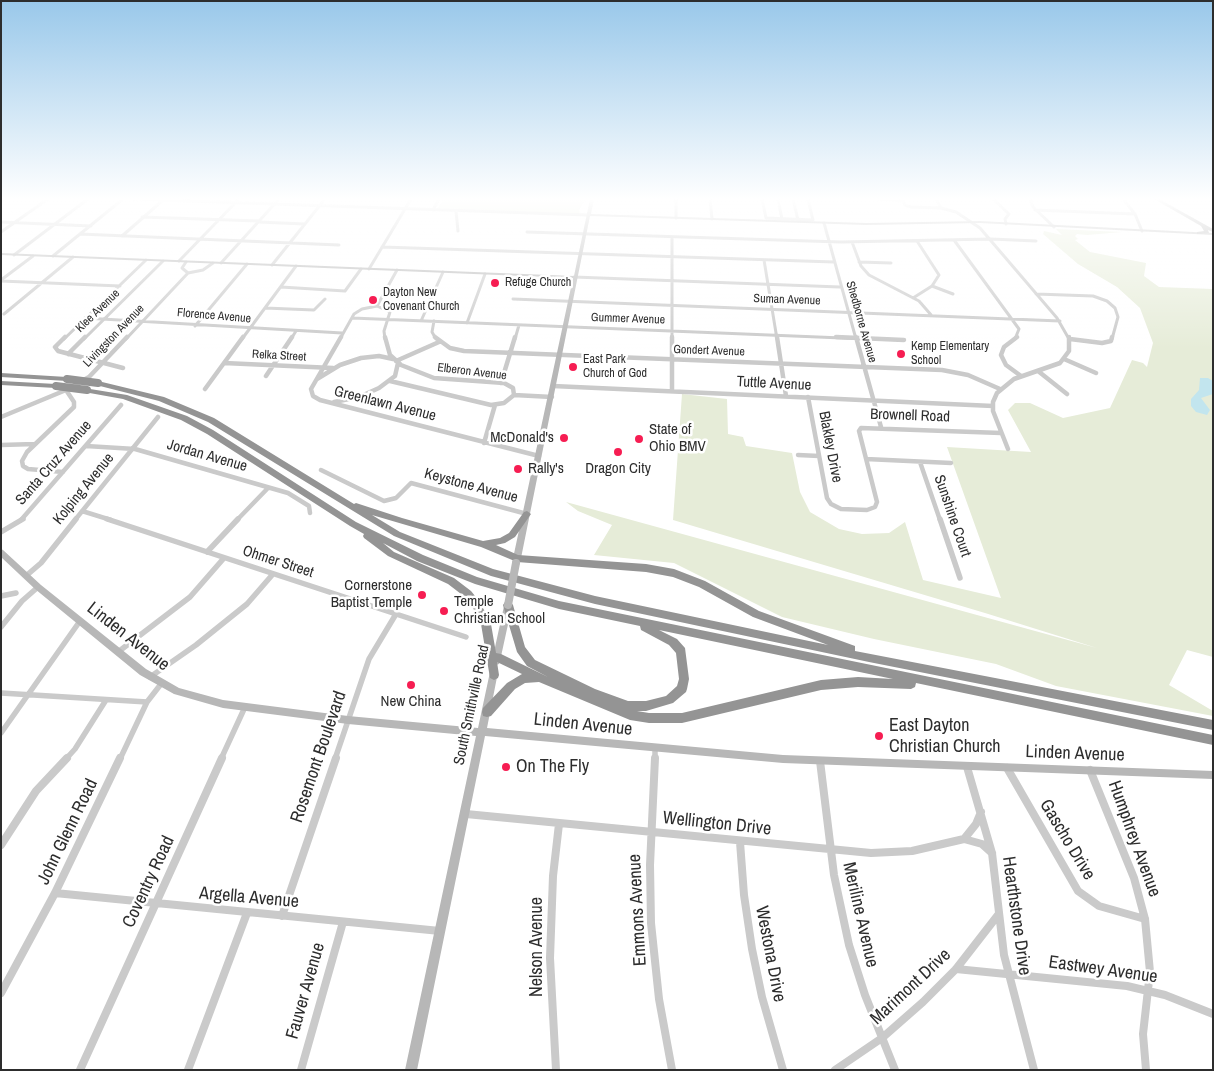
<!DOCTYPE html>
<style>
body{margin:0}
#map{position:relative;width:1214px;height:1071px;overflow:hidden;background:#fff;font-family:"Archivo Narrow",sans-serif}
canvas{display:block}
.frame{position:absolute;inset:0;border:2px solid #2d2d2d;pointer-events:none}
</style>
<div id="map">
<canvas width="1214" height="1071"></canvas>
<div class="frame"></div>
</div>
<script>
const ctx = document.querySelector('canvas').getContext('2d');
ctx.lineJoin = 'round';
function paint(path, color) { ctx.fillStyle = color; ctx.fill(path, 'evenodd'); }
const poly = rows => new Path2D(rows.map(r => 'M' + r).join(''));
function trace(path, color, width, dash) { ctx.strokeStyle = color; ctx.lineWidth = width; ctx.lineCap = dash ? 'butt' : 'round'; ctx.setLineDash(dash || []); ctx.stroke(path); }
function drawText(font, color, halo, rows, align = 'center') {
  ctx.font = font + ' "Archivo Narrow",sans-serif'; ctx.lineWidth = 5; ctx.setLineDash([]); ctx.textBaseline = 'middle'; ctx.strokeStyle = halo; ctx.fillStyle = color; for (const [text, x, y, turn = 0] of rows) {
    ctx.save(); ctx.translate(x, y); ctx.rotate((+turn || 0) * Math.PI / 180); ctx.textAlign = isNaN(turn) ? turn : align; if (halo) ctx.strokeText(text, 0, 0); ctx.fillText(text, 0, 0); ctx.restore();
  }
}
const green = poly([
 [443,199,586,199,579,210,580,214,438,208],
 [1056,229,1122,232,1087,235,1077,234,1075,236,1078,239,1075,240,1090,252,1146,263,1144,276,1159,287,1213,289,1213,657,1187,650,1169,685,1213,711,1213,716,1056,686,996,664,874,639,782,617,674,563,594,555,612,525,578,511,566,502,1097,648,985,613,673,520,682,394,727,399,728,434,743,437,746,446,792,453,800,492,810,512,839,529,862,534,889,533,905,522,923,580,1001,598,947,447,1031,452,1008,410,1015,403,1030,403,1063,418,1110,408,1132,360,1143,363,1147,367,1153,343,1140,308,1117,287,1078,264,1043,234,1044,231,1062,235]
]);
const water = poly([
 [1200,378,1208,378,1213,381,1213,394,1201,398,1210,410,1207,415,1196,412,1191,406,1191,399,1199,390]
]);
const streetFar3 = poly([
 [133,199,588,215],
 [676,199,676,218],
 [710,199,712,219],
 [762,199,766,218,813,220,808,199],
 [778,199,782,219],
 [793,199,798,220],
 [877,199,903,201],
 [902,199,905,205,911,207,941,208,956,212,980,228,1057,318,1069,339],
 [936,199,941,208],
 [993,199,1009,214,1005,219,1006,224],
 [1030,199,1033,207,1054,227],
 [1123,199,1135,214,1142,231],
 [433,210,439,199],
 [1035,210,1135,214],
 [456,211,458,231],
 [142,217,259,221],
 [1,222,91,226],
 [259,222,305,224],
 [824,223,856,339],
 [1,232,48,199],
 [527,232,841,242,991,239,1036,241],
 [80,234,339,245],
 [122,236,162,201],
 [672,238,672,339],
 [954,240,1019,329,1015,339],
 [852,242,861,266,869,275,919,301,932,316],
 [382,247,834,262],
 [14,255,88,199],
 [53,256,123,199],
 [764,260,777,339],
 [179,261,239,199],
 [186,262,182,268,188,273],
 [859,262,891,263],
 [221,263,279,199],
 [272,265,325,199],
 [369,269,411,199],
 [188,273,203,270,213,263],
 [574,277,840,287],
 [1,280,33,256],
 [1,281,120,286],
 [932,286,953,294],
 [281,287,345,291,361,269],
 [1036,294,1093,296,1107,301,1115,308,1118,317,1112,339],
 [913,298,932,286,939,275,917,241],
 [513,299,1060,321],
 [377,306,397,270],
 [265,308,314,310,325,299],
 [4,314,73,257],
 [85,318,342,333],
 [352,318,867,339],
 [421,321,443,272],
 [434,321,432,332,436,339],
 [467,323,485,274],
 [195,326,247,264],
 [64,339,146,260],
 [84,339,163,261],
 [126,339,188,273],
 [242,339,296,266],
 [291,339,296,331],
 [340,339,354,314,362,309,377,306,390,312,384,331,385,339],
 [515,339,519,325]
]);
const streetFar2 = poly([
 [65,337,55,347,58,351,123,368],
 [341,337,311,389,313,396,320,400,539,456],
 [385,337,390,355,401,365,434,378,504,383,513,388,514,395],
 [435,337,450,348,464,351,942,370,968,375,1000,389],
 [672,337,672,390],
 [777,337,786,396],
 [836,337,904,340],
 [856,337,881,427],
 [1017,337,1004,347,1001,355,1006,365,1021,376],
 [1070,339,1102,343,1111,341,1112,337],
 [68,354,85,337],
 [1064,359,1096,373],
 [396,361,439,342],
 [224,363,333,368],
 [1038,371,1067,394],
 [266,376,292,337],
 [317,379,340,365,361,358,379,356,393,359],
 [390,381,491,405,504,403,514,395],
 [501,383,515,337],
 [553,386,993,406],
 [205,389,243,337],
 [514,395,552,397],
 [808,397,827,498,831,504,841,509,867,510,875,507,877,502,859,431,861,428,1001,433],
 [334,402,359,397,379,388,395,376,398,363],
 [1,417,66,390,89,377,127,337],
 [484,443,495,405],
 [1,445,35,444],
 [86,446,135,449,288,493,309,506,310,513],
 [1008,449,993,411,993,402,997,393,1014,379,1060,363,1069,351,1069,337],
 [798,455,819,456],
 [866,459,951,463],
 [920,462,940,520],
 [321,470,384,501,396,498,411,483,527,514],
 [63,472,28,469,23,466,22,461,27,452,74,407,74,402,66,390],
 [82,511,111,520],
 [21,520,121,405],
 [75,520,158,417],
 [237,520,268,488]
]);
const streetFar1 = poly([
 [107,519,466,637],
 [940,519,960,578],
 [1,532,23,519],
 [207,552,238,519],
 [27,575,41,563,76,519],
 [1,596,16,593],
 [1,627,22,601,38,587],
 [118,652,190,597,224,558],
 [150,677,196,645,247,604,273,574],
 [1,693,147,702],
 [1,733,80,621],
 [66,759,75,749,106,700],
 [120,759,147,702,161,684],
 [221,759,245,707],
 [335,759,369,659,396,614],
 [655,759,655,748]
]);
const street = poly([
 [655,758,650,865,651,923,659,999,672,1070],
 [820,761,834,875,849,945,865,995,895,1070],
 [967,767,992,853,1004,955,1034,1070],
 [1007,768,1078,891,1099,906,1145,919],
 [1090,770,1134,878,1145,919,1150,972,1143,1034,1146,1070],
 [466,814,871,853,912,851,964,839,982,844,992,853],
 [964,839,976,824,981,812],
 [740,842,744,895,752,949,762,997,783,1070],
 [1,845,36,791,67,758],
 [55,893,440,931],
 [282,916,336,758],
 [956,969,1127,986,1165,995,1213,1014],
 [1,993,55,893,120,758],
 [80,1070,222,758],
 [188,1070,247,913],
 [301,1070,343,922],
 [556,1070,550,958,553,876,559,824],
 [835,1070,882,1038,923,1002,956,969,998,915]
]);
const secondary = poly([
 [6,199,2,203,1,203,2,199,6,199],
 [590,199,594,199,591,214,866,223,980,221,1213,233,1213,235,980,223,866,225,590,216,520,563,519,565,516,566,513,565,512,563,573,278,1,255,1,253,574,276,590,199],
 [1,549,3,550,41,585,146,669,179,688,223,700,348,716,478,728,490,672,491,669,494,668,497,669,498,672,487,728,783,755,1213,771,1213,779,783,763,485,736,417,1070,405,1070,476,736,348,724,223,708,174,694,140,675,35,589,1,557,1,549],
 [508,603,511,604,512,606,500,661,499,664,496,665,493,664,492,661,504,606,505,604,508,603]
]);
const primary = poly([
 [1154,199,1159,199,1213,229,1213,232,1208,230,1209,233,1197,234,1197,232,1204,231,1201,226,1154,199]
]);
const highway = poly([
 [1,373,67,377,70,379,67,381,1,377,1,373],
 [1,381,56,384,60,386,56,388,1,385,1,381],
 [96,381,98,381,164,397,214,418,354,504,356,503,402,518,483,541,500,538,509,533,524,512,527,511,531,514,515,537,505,543,496,545,518,555,646,564,674,569,705,581,759,611,855,646,855,651,1213,720,1213,730,869,662,595,604,491,576,394,536,208,422,159,401,96,385,96,381],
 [372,515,481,547,517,562,646,572,673,577,699,587,753,617,828,645,595,596,493,569,400,532,372,515],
 [84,388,127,395,187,416,213,430,356,522,423,555,477,577,559,601,1213,735,1213,745,916,683,915,687,911,689,858,687,821,690,682,723,649,723,630,720,539,682,525,683,515,689,491,716,487,717,483,716,482,712,483,708,507,683,522,674,497,662,499,675,498,678,494,680,490,678,481,624,473,608,465,597,448,584,388,556,364,538,363,536,364,534,350,526,207,434,181,420,123,399,84,392,84,388],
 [383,543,417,561,475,584,559,609,640,626,641,630,669,645,676,653,679,679,677,686,666,696,646,701,628,701,595,689,535,660,525,647,513,605,511,602,508,601,505,602,503,605,517,652,527,666,548,677,501,654,496,653,491,624,480,602,471,591,454,578,394,552,383,543],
 [659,630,893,679,858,677,821,680,682,713,649,713,637,711,646,711,673,703,686,692,687,689,689,679,685,648,677,639,659,630]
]);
const secondaryBridge = poly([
 [508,605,516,563]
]);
const highwayBridge = poly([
 [67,379,98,383],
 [56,386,87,390]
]);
const markers = [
 [495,283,5,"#f61d52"],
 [373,300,5,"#f61d52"],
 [901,354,5,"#f61d52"],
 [573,367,5,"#f61d52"],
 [564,438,5,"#f61d52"],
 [639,439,5,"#f61d52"],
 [618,452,5,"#f61d52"],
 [518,469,5,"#f61d52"],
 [422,595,5,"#f61d52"],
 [444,611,5,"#f61d52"],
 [411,685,5,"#f61d52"],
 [879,736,5,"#f61d52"],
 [506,767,5,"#f61d52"]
];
const farPoinames = [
 ["Refuge Church",505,283],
 ["Dayton New",383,293],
 ["Covenant Church",383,307],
 ["Kemp Elementary",911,347],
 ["School",911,361],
 ["East Park",583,360],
 ["Church of God",583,374]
];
const farStreetnames = [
 ["Suman Avenue",787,300,2],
 ["Klee Avenue",98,311,-44],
 ["Florence Avenue",214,316,5],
 ["Gummer Avenue",628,319,2],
 ["Shedborne Avenue",861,322,74],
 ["Livingston Avenue",114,336,-46],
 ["Gondert Avenue",709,351,2],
 ["Relka Street",279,356,3],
 ["Elberon Avenue",472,372,7]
];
const streetNames = [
 ["Tuttle Avenue",774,384,3],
 ["Greenlawn Avenue",385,404,14],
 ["Brownell Road",910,416,2],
 ["Blakley Drive",830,447,79],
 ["Jordan Avenue",207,456,16],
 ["Santa Cruz Avenue",54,463,-49],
 ["Keystone Avenue",471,486,15],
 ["Kolping Avenue",84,489,-51],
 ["Sunshine Court",952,516,71],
 ["Ohmer Street",278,562,18],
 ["South Smithville Road",472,705,-78]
];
const poiNames = [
 ["State of",649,430],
 ["Ohio BMV",649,447],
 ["McDonald's",554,438,"right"],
 ["Rally's",528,469],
 ["Dragon City",618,469,"center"],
 ["Cornerstone",412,586,"right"],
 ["Baptist Temple",412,603,"right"],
 ["Temple",454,602],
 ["Christian School",454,619],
 ["New China",411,702,"center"]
];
const nearStreetnames = [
 ["Linden Avenue",128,637,38],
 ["Linden Avenue",583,725,6],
 ["Linden Avenue",1075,754,2],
 ["Rosemont Boulevard",319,757,-71],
 ["Wellington Drive",717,824,6],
 ["John Glenn Road",68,832,-64],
 ["Humphrey Avenue",1134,839,70],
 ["Gascho Drive",1067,840,59],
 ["Coventry Road",149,882,-65],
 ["Argella Avenue",249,898,5],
 ["Emmons Avenue",638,910,-93],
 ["Meriline Avenue",860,915,77],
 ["Hearthstone Drive",1016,916,82],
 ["Nelson Avenue",537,947,-90],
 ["Westona Drive",770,954,79],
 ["Eastwey Avenue",1103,970,8],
 ["Marimont Drive",911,987,-43],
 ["Fauver Avenue",306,991,-74]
];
const nearPoinames = [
 ["East Dayton",889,726],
 ["Christian Church",889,747],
 ["On The Fly",516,767]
];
paint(green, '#e6ecd8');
paint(water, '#c2e5ee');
trace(streetFar3, '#cacaca', 3);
trace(streetFar2, '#cacaca', 4.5);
trace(streetFar1, '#cacaca', 5.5);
trace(street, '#cacaca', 8);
paint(secondary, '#b7b7b7');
paint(primary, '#a5a5a5');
paint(highway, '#949494');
trace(secondaryBridge, '#b7b7b7', 8);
trace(highwayBridge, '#949494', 8);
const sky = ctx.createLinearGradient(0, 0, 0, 349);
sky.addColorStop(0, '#99c8ea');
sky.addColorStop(0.57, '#fff');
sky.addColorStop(1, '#ffffff00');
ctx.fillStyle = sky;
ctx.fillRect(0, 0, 1214, 349);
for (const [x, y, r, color] of markers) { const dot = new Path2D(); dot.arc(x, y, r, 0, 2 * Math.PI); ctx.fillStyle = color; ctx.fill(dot); trace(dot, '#fff', 2); }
drawText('12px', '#2d2d2d', '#fff', farPoinames, 'left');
drawText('12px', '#2d2d2d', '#fff', farStreetnames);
drawText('15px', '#2d2d2d', '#fff', streetNames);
drawText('15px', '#2d2d2d', '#fff', poiNames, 'left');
drawText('18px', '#2d2d2d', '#fff', nearStreetnames);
drawText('18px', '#2d2d2d', '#fff', nearPoinames, 'left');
</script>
